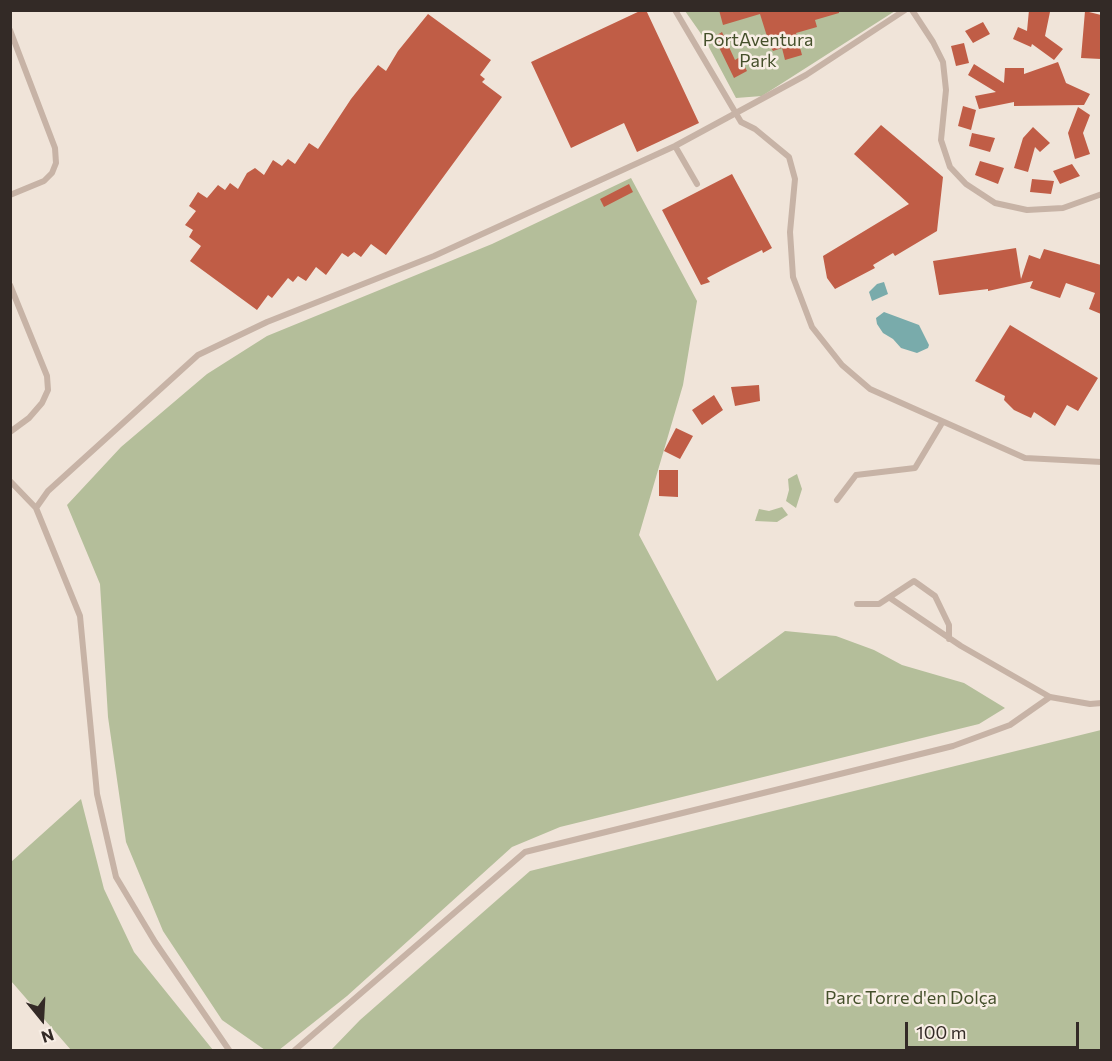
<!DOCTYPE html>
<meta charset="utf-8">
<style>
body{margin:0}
#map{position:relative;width:1112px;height:1061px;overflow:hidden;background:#f0e4d9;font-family:Commissioner,sans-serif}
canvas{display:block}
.frame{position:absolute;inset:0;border:12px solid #332a26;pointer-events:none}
.north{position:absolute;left:12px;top:989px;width:60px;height:60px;-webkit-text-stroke:4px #f8eee5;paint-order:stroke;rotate:162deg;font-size:16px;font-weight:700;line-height:24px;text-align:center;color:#332a26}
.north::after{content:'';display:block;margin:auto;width:21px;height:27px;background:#332a26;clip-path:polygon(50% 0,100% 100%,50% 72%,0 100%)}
.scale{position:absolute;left:905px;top:1022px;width:174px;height:27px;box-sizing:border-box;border:3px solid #332a26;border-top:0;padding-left:8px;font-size:18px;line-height:21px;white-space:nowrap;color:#332a26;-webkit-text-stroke:4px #f8eee5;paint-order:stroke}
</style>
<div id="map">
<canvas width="1112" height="1061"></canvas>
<div class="frame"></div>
<div class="north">N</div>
<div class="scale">100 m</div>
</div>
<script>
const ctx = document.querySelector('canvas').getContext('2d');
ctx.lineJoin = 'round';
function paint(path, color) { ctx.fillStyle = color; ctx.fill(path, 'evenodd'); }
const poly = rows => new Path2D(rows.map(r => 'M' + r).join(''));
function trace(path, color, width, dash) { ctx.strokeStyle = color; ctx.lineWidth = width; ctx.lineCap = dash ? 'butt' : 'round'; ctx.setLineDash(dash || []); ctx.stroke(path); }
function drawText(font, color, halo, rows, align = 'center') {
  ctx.font = font + ' Commissioner,sans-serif'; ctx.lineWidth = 5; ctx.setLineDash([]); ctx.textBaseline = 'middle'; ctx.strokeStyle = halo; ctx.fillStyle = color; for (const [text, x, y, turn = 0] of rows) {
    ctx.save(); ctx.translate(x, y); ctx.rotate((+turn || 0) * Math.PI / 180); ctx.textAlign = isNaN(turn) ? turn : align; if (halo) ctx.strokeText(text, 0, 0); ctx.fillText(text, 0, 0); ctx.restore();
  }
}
const green = poly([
 [685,11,895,11,762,96,736,98,704,38],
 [631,178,697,301,683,385,639,535,717,681,785,631,836,636,874,650,902,665,964,683,1005,708,979,724,560,827,512,847,347,996,279,1050,265,1050,222,1020,163,931,126,842,108,717,100,584,67,505,121,447,207,374,267,336,492,244],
 [797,474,802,489,796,508,786,501,789,490,788,479],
 [782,507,788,515,777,522,755,521,759,509,769,511],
 [1101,730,1101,1050,331,1050,360,1020,530,871],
 [81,799,104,889,134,952,213,1050,71,1050,11,981,11,862]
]);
const water = poly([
 [884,282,888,294,872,301,869,292,877,284],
 [884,312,919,325,929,345,928,348,917,353,901,348,893,339,883,333,877,324,876,318]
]);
const building = poly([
 [642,10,646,10,699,123,637,152,624,123,571,148,531,62],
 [719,10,839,10,839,13,815,20,817,27,796,33,802,55,785,60,782,48,773,51,770,46,760,14,723,25],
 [1029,10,1050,12,1045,36,1063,49,1054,60,1032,44,1031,47,1013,39,1018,27,1027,31],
 [1085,11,1101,15,1101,59,1081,58],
 [428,14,491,60,480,75,485,79,482,82,502,97,386,255,371,244,361,257,354,252,348,257,342,253,326,275,316,267,306,281,298,276,293,282,288,278,272,298,268,295,257,310,190,261,201,246,189,237,193,230,185,225,196,211,189,206,198,192,207,198,218,185,225,190,230,183,238,189,247,173,255,168,264,175,273,160,282,166,288,159,295,164,309,143,318,149,351,99,378,65,386,71,398,51],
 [983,22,990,34,973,43,965,31],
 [722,32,735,60,740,57,747,71,734,78,714,37],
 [964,43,969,63,956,66,951,46],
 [1058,62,1066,83,1090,94,1084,105,1014,106,1014,102,979,109,975,96,996,92,968,75,974,64,1004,83,1005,68,1024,68,1024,74],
 [963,106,976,110,971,130,958,126],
 [1078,107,1090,115,1083,133,1090,154,1075,159,1068,133],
 [881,125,943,177,937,231,895,256,893,253,873,265,875,268,835,289,827,278,823,256,909,204,854,154],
 [1033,127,1050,143,1040,152,1035,147,1028,172,1014,168,1023,138],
 [972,133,995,138,990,152,969,146],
 [980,161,1004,168,998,184,975,175],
 [1072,164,1080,176,1060,184,1053,171],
 [732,174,772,248,763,253,762,250,730,266,707,278,710,282,701,285,662,210],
 [1032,179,1054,181,1051,194,1030,192],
 [629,184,633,192,604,207,600,199],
 [1016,248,1021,279,1029,255,1040,259,1044,249,1101,265,1101,314,1089,309,1095,293,1066,283,1060,298,1030,288,1033,281,988,291,988,289,939,295,933,261],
 [1010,325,1098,378,1078,411,1067,405,1055,426,1034,412,1031,418,1014,410,1004,400,1005,396,975,381],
 [759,385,760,401,735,406,731,387],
 [714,395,723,410,702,425,692,410],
 [676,428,693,436,680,459,664,451],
 [659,470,678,470,678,497,659,496]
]);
const service = poly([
 [675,10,741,122,755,129,789,157,795,179,790,232,793,277,812,327,842,365,870,389,1025,458,1102,462],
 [912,10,933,42,943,62,946,90,941,140,950,167,966,184,995,203,1027,210,1063,208,1102,194],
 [10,30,55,148,56,163,52,173,44,181,10,195],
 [675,146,697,184],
 [10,285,47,376,48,390,42,403,29,418,10,432],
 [10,481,36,508],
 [837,500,856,475,915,468,942,423],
 [890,598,961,646,1050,697,1090,704,1102,703],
 [857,604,879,604,914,581,935,596,949,625,949,639],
 [229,1050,155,942,116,877,97,794,80,616,36,508,48,491,198,355,267,322,434,256,675,146,806,75,905,10],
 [295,1050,525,852,953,746,1010,725,1050,697]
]);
const parkNames = [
 ["PortAventura",758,40],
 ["Park",758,61],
 ["Parc Torre d'en Dolça",911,998]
];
paint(green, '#b4be9a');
paint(water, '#79abab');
paint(building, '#c05d46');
trace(service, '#c7b3a6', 6);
drawText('18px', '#45502b', '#f8eee5', parkNames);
</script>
